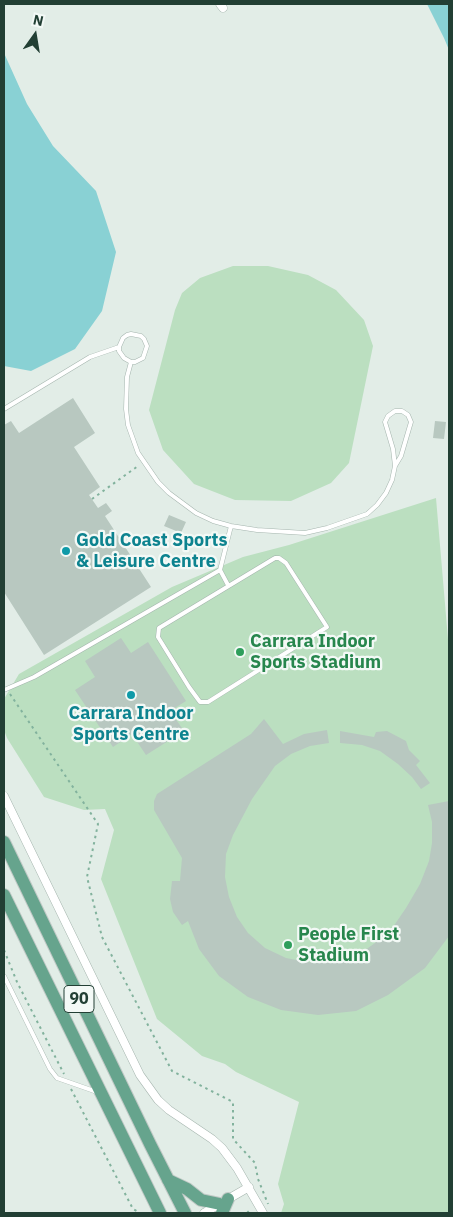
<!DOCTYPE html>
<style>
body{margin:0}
#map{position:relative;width:453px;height:1217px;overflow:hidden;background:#e2ede7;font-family:"IBM Plex Sans",sans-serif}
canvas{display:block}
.frame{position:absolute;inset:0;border:5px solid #223f34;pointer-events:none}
.north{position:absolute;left:10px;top:10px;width:50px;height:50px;-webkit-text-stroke:4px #f3f9f6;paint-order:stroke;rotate:13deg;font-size:14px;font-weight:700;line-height:20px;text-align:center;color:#223f34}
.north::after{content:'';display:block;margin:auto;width:18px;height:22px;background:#223f34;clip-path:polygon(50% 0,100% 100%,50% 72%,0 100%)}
</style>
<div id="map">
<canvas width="453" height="1217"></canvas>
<div class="frame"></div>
<div class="north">N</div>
</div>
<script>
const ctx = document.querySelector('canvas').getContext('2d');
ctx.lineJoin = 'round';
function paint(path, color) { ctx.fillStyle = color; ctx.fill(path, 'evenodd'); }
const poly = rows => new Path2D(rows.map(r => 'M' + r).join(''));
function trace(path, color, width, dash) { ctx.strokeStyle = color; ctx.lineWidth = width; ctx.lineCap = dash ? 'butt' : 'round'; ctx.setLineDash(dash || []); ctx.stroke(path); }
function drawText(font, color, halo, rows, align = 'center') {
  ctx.font = font + ' "IBM Plex Sans",sans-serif'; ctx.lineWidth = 4.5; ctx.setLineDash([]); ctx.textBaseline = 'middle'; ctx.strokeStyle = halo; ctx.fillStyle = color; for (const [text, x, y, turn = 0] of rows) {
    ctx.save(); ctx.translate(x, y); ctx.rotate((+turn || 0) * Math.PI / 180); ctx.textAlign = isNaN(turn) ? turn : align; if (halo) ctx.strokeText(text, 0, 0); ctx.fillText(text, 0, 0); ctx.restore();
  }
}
const green = poly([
 [233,266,268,266,308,275,336,290,364,320,373,346,349,463,331,483,291,501,235,500,194,484,163,450,149,410,175,310,182,293,200,278],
 [436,498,449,651,449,1213,281,1213,284,1204,278,1184,299,1102,236,1072,225,1064,202,1056,157,1019,101,879,114,830,105,809,84,810,44,797,7,738,4,730,4,699,19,674,172,587,243,557,289,545]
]);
const water = poly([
 [427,4,449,4,449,50,444,38],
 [4,53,27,104,53,146,96,191,116,252,102,311,75,349,31,371,4,366]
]);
const building = poly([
 [73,398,95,433,74,447,100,487,89,495,98,508,106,503,112,511,105,516,151,587,44,655,4,592,4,425,11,421,19,433],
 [435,421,446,422,444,439,433,438],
 [169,515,186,522,181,533,164,526],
 [121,638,131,653,148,642,186,701,170,711,184,731,146,755,132,734,113,747,75,690,95,677,85,661],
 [264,719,283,744,304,734,327,730,329,743,310,746,291,754,275,766,252,799,233,835,226,854,225,877,229,897,237,917,248,933,265,948,286,958,307,962,324,963,343,960,361,953,375,943,393,927,406,908,420,884,429,861,432,843,432,822,428,805,449,801,449,936,425,968,388,995,356,1011,318,1015,281,1010,248,997,219,976,199,949,188,921,182,925,173,912,170,899,172,881,180,881,182,858,154,810,154,801,157,794,251,734],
 [340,731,374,737,376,732,387,731,406,741,409,750,420,761,416,765,430,783,421,789,412,777,398,764,380,751,362,745,340,743]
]);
const path = poly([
 [92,499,138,466],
 [10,694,98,824,87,877,102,937,172,1071,233,1102,233,1139,255,1163,258,1179,268,1204],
 [4,950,17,982,64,1074],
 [71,1089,133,1209,140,1213],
 [247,1213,251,1209]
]);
const lane = poly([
 [131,362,127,377,126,409,128,425,138,453,158,482,169,493,196,513,213,521,231,526,257,530,305,533,327,528,367,514,377,505,386,493,392,480,395,466,393,449,385,422,388,416,395,411,402,411,408,415,411,422,401,456,395,466],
 [4,409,90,357,119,347,123,338,127,335,131,334,141,336,144,339,147,346,143,358,135,362,131,362,124,358,119,351,119,347],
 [275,558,279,558,286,563,327,627,208,702,200,702,189,687,158,637,159,628,275,558],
 [220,570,228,585],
 [4,690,34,677,220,570,231,526],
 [4,976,50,1069,57,1078,97,1092]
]);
const street = poly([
 [220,4,223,8],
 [4,796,140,1075,158,1100,169,1110,212,1139,222,1148,237,1168,263,1213],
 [204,1213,249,1187]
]);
const primary = poly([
 [4,842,150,1144,185,1213],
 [4,895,160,1213],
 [168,1180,187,1189,201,1200,220,1204],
 [222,1213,228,1199]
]);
const markers = [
 [66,551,5,"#0f9aa8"],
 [240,652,5,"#2e9e5b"],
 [131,695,5,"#0f9aa8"],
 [288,945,5,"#2e9e5b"]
];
const shields = [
 [79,999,30]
];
const shieldNames = [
 ["90",79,999]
];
const cultureNames = [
 ["Gold Coast Sports",76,541],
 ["& Leisure Centre",76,562],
 ["Carrara Indoor",131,714,"center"],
 ["Sports Centre",131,735,"center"]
];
const leisureNames = [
 ["Carrara Indoor",250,642],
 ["Sports Stadium",250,663],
 ["People First",298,935],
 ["Stadium",298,956]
];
paint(green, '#bbdfc0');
paint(water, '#89d1d4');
paint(building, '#b8c8c0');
trace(lane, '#a5b5ae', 5);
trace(street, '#a5b5ae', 9);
trace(primary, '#c1c9c6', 14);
trace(path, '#82b29d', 2, [2.5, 4]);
trace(lane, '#fff', 4);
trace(street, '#fff', 8);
trace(primary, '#66a48d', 12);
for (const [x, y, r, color] of markers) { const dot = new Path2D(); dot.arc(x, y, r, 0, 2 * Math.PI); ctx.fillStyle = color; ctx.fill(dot); trace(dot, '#f3f9f6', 2); }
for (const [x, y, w] of shields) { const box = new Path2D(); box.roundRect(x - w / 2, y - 13.5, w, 27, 4); ctx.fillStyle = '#f3f9f6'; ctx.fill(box); trace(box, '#223f34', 1); }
drawText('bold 16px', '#223f34', null, shieldNames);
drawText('bold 18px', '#0d838f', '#f3f9f6', cultureNames, 'left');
drawText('bold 18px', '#27864d', '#f3f9f6', leisureNames, 'left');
</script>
